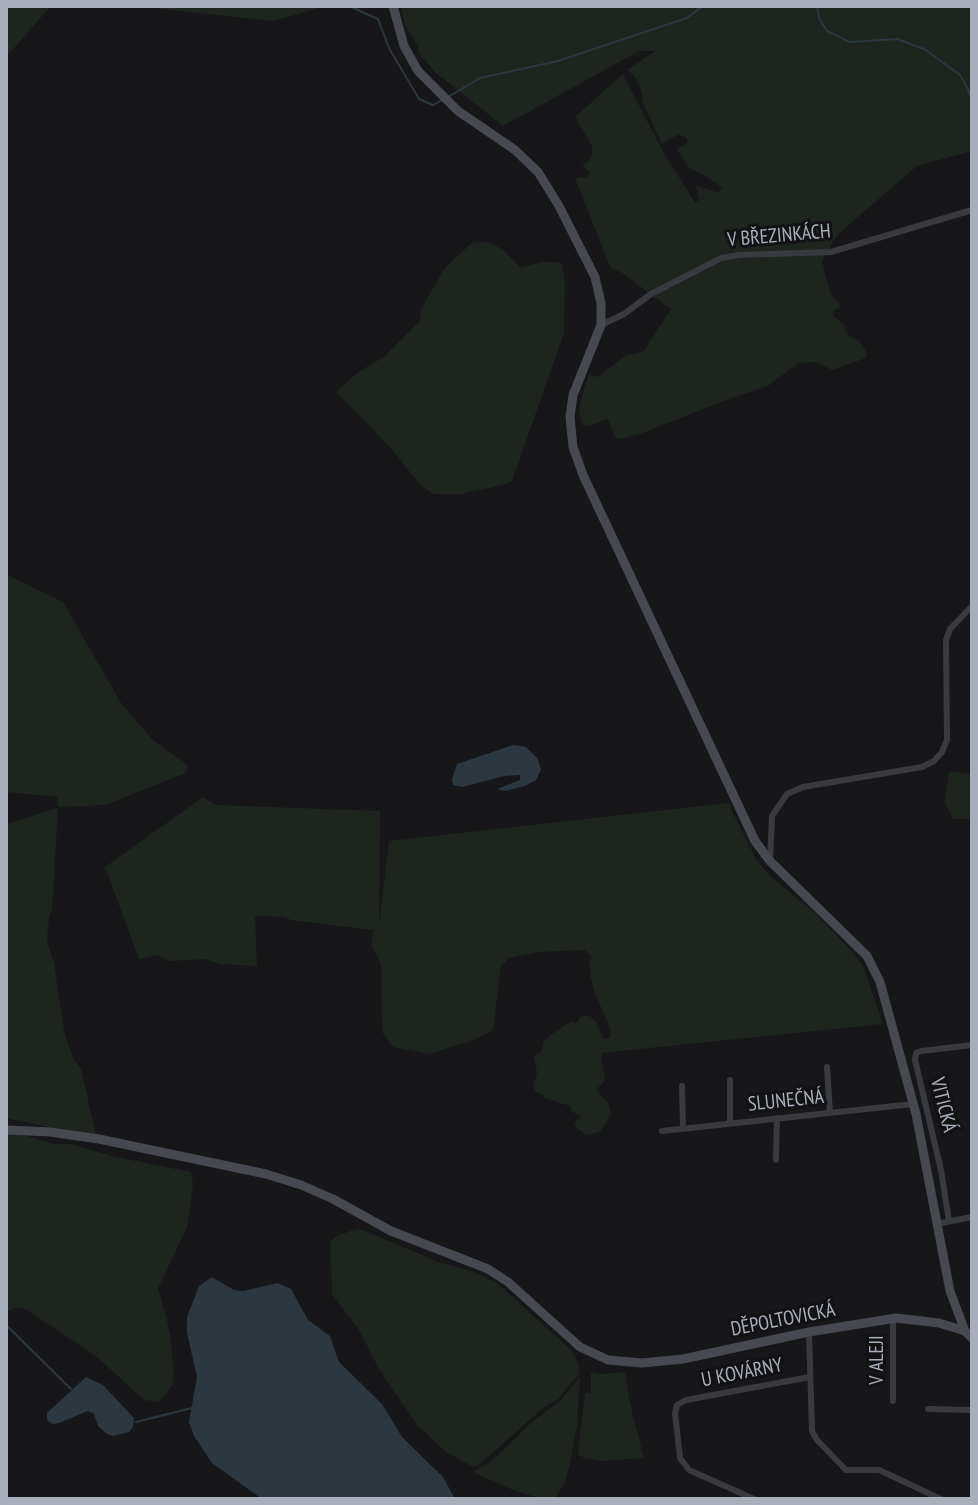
<!DOCTYPE html>
<meta charset="utf-8">
<style>
body{margin:0}
#map{position:relative;width:978px;height:1505px;overflow:hidden;background:#17171a;font-family:"PT Sans Narrow",sans-serif}
canvas{display:block}
.frame{position:absolute;inset:0;border:8px solid #a9afba;pointer-events:none}
</style>
<div id="map">
<canvas width="978" height="1505"></canvas>
<div class="frame"></div>
</div>
<script>
const ctx = document.querySelector('canvas').getContext('2d');
ctx.lineJoin = 'round';
function paint(path, color) { ctx.fillStyle = color; ctx.fill(path, 'evenodd'); }
const poly = rows => new Path2D(rows.map(r => 'M' + r).join(''));
function trace(path, color, width, dash) { ctx.strokeStyle = color; ctx.lineWidth = width; ctx.lineCap = dash ? 'butt' : 'round'; ctx.setLineDash(dash || []); ctx.stroke(path); }
function drawText(font, color, halo, rows, align = 'center') {
  ctx.font = font + ' "PT Sans Narrow",sans-serif'; ctx.lineWidth = 6; ctx.setLineDash([]); ctx.textBaseline = 'middle'; ctx.strokeStyle = halo; ctx.fillStyle = color; for (const [text, x, y, turn = 0] of rows) {
    ctx.save(); ctx.translate(x, y); ctx.rotate((+turn || 0) * Math.PI / 180); ctx.textAlign = isNaN(turn) ? turn : align; if (halo) ctx.strokeText(text, 0, 0); ctx.fillText(text, 0, 0); ctx.restore();
  }
}
const green = poly([
 [6,6,51,6,6,57],
 [134,6,327,6,273,21],
 [401,6,972,6,972,151,917,166,837,235,822,261,831,296,839,302,840,308,833,311,834,317,843,323,848,335,859,341,867,353,866,358,832,370,816,362,798,363,768,386,726,400,640,434,620,439,615,437,608,419,589,426,582,425,579,410,585,386,589,375,597,377,627,355,643,352,671,309,619,271,613,270,608,262,575,178,587,177,589,172,582,165,589,161,592,154,592,146,575,117,623,74,661,148,695,203,699,200,696,186,718,192,723,189,708,177,689,168,677,149,687,143,687,139,679,134,662,144,643,103,642,92,634,75,627,70,655,51,639,51,503,126,436,73,420,55,417,44,405,25],
 [482,242,491,243,503,250,520,267,544,262,557,262,562,264,565,282,564,333,512,481,507,484,461,494,434,494,421,486,391,448,336,392,357,373,385,356,418,323,421,319,420,311,446,266,472,243],
 [6,574,63,602,121,703,154,741,188,765,186,773,108,804,88,806,60,807,57,804,58,797,6,792],
 [949,771,972,775,972,819,953,819,945,803],
 [203,797,216,805,380,811,379,925,389,841,728,803,757,861,768,874,813,911,855,955,864,968,883,1024,601,1053,605,1080,597,1089,598,1092,608,1103,611,1114,600,1132,586,1135,574,1126,577,1119,581,1118,580,1115,572,1112,570,1106,544,1098,544,1095,536,1092,533,1086,537,1073,534,1056,542,1051,544,1040,568,1023,572,1021,576,1024,580,1017,588,1015,595,1020,604,1039,610,1038,611,1030,596,996,591,979,589,965,591,956,585,950,539,952,509,958,501,966,493,1030,472,1041,428,1054,393,1047,382,1032,381,964,371,945,373,930,291,920,284,917,255,916,257,966,220,964,206,959,169,961,158,955,139,959,105,867],
 [58,808,52,911,49,916,47,942,54,963,64,1031,74,1060,81,1068,96,1137,6,1118,6,824],
 [6,1130,54,1144,69,1144,116,1157,191,1172,193,1184,187,1228,158,1288,170,1332,174,1374,172,1386,160,1402,144,1400,96,1356,27,1310,20,1307,6,1311],
 [358,1228,436,1261,473,1272,496,1282,570,1349,578,1362,580,1373,558,1399,543,1408,480,1464,473,1467,446,1452,418,1426,380,1371,359,1330,332,1294,330,1242,335,1237],
 [591,1372,601,1374,625,1372,630,1404,644,1458,602,1461,584,1458,578,1454,585,1392,591,1393],
 [580,1377,577,1425,571,1459,566,1480,555,1499,542,1499,513,1490,473,1472,494,1459,531,1423,561,1400]
]);
const water = poly([
 [513,745,526,747,538,759,541,770,536,780,525,786,505,791,497,789,520,780,520,775,504,776,463,787,453,785,452,779,457,764],
 [212,1277,234,1290,243,1291,278,1283,291,1289,308,1320,330,1336,339,1362,382,1404,402,1437,443,1477,455,1499,262,1499,212,1463,194,1436,189,1422,197,1377,187,1333,187,1317,199,1286],
 [86,1377,103,1385,134,1418,133,1427,129,1432,113,1436,107,1434,98,1426,94,1414,88,1411,59,1423,53,1424,47,1420,47,1413]
]);
const stream = poly([
 [252,6,276,6],
 [349,6,378,19,389,48,419,99,433,105,442,100],
 [817,6,819,18,827,31,850,42,897,39,926,50,960,75,968,89,972,102],
 [448,97,480,78,558,61,687,18,703,6],
 [6,1325,71,1389],
 [136,1422,192,1408]
]);
const street = poly([
 [601,325,624,314,651,294,721,258,739,255,831,252,972,210],
 [770,861,772,816,787,794,803,787,922,767,934,761,942,752,947,740,946,640,950,629,972,606],
 [827,1067,830,1113],
 [682,1086,683,1128],
 [730,1123,730,1080],
 [662,1131,913,1104],
 [776,1160,777,1118],
 [949,1221,941,1170,915,1060,916,1053,921,1051,972,1045],
 [936,1224,972,1217],
 [893,1318,893,1401],
 [809,1332,812,1431,817,1440,846,1470,879,1470,941,1499],
 [928,1409,972,1410],
 [754,1499,689,1470,680,1458,675,1413,677,1405,686,1400,810,1377]
]);
const secondary = poly([
 [393,6,404,46,418,71,458,111,515,150,538,172,559,206,595,277,601,303,601,325,573,395,570,417,573,447,583,475,755,841,770,861,867,956,880,982,916,1114,950,1291,965,1331],
 [6,1130,50,1132,99,1139,266,1174,301,1185,333,1199,391,1231,488,1269,508,1282,580,1347,608,1360,642,1363,683,1359,809,1332,896,1318,939,1323,965,1331,972,1338]
]);
const streetNames = [
 ["V BŘEZINKÁCH",779,236,-5],
 ["SLUNEČNÁ",786,1101,-6],
 ["VITICKÁ",943,1105,76],
 ["DĚPOLTOVICKÁ",783,1320,-11],
 ["V ALEJI",877,1360,-90],
 ["U KOVÁRNY",742,1373,-11]
];
paint(green, '#1d251e');
paint(water, '#2c373f');
trace(stream, '#2c373f', 2);
trace(street, '#383a3f', 6);
trace(secondary, '#46494f', 9);
drawText('20px', '#a9afba', '#121215', streetNames);
</script>
